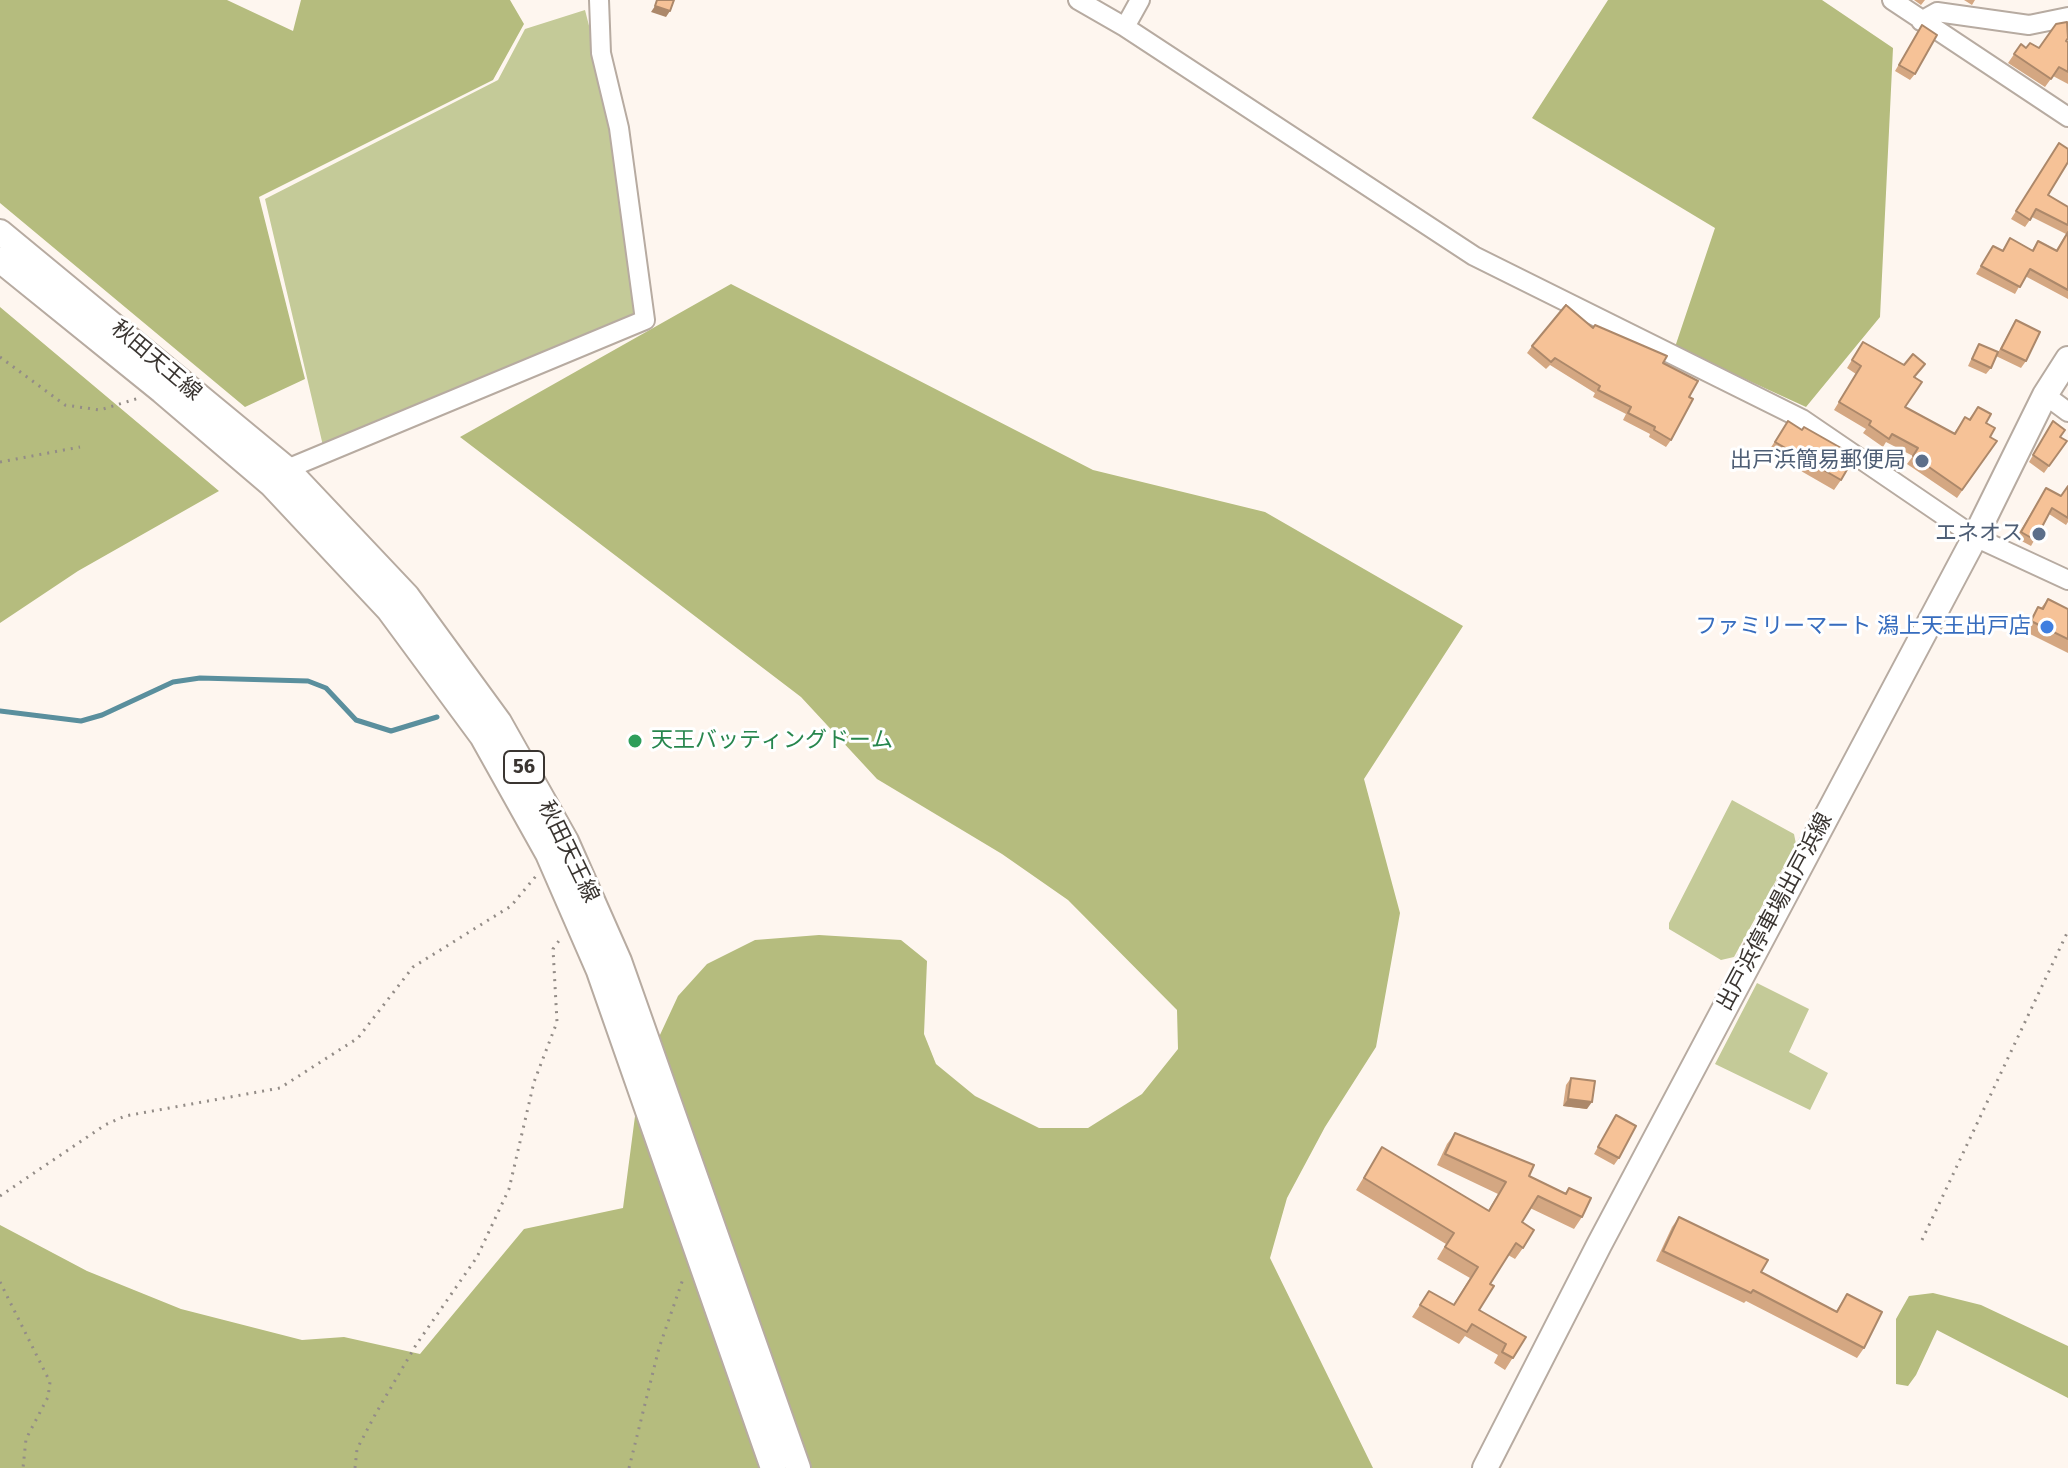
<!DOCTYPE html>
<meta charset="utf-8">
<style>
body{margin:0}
canvas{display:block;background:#fef6ef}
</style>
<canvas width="2068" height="1468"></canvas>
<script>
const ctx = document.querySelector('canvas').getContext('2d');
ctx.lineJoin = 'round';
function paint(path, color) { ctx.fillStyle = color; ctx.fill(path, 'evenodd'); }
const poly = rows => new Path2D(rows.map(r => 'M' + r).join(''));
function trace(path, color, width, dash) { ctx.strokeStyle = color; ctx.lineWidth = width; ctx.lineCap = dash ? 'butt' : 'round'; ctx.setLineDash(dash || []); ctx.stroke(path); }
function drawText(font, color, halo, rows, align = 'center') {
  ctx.font = font + ' "Fira Sans","Noto Sans JP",sans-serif'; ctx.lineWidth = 6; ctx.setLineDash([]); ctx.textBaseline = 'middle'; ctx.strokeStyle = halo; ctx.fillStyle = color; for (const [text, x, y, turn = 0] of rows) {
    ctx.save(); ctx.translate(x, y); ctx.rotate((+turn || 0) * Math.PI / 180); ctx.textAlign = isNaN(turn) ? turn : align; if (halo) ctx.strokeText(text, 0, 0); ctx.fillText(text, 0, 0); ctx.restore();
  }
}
const green = poly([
 [585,10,614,124,640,317,324,450,265,199,498,80,525,29],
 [1732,800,1794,834,1796,844,1734,957,1721,960,1669,929,1669,923],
 [1757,983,1809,1009,1789,1052,1828,1073,1810,1110,1715,1064]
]);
const forest = poly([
 [0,0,227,0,293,31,301,0,510,0,524,24,493,80,259,197,305,379,245,407,0,203],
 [1608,0,1822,0,1893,48,1880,317,1806,407,1675,347,1715,228,1532,118],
 [731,284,1093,470,1265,512,1463,626,1364,779,1400,913,1376,1047,1325,1127,1287,1198,1270,1258,1373,1468,0,1468,0,1225,87,1271,181,1309,302,1340,344,1337,420,1354,524,1229,623,1208,640,1078,678,996,707,964,755,940,819,935,901,940,927,961,924,1034,936,1064,975,1096,1039,1128,1088,1128,1142,1094,1178,1049,1177,1010,1068,900,1002,854,877,779,801,697,460,437],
 [0,307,219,491,78,571,0,623],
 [1933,1293,1981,1305,2068,1346,2068,1398,1937,1330,1916,1375,1908,1386,1896,1384,1896,1319,1909,1296]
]);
const stream = poly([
 [0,711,81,721,102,715,173,682,200,678,308,681,326,688,356,720,391,731,437,717]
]);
const path = poly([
 [0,357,65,405,100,410,139,398],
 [0,462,80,447],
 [0,1196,105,1125,125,1116,280,1088,358,1038,413,967,511,906,536,876],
 [1922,1240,2068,931],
 [0,1282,50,1382,48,1397,26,1439,23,1468],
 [355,1468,357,1449,376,1413,416,1345,477,1257,509,1189,534,1082,557,1022,553,949,561,938],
 [629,1468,659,1348,684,1276]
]);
const minor = poly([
 [1078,0,1125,27,1474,256,1802,419,1975,537,2068,580],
 [1892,0,2068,117],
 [1921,21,1937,12,2029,25,2068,17],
 [1125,27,1140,0],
 [2045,395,2068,412],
 [287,469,645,320,619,128,601,53,599,0]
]);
const major = poly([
 [0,232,287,469,407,596,499,722,566,841,619,961,798,1468],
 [0,260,162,391,271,484,389,610,482,736,548,854,599,971,773,1468],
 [1485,1468,1599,1245,1975,537,2045,395,2068,359]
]);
const wall = poly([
 [1914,0,1925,0,1921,5],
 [1964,0,1975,0,1972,5],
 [1922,25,1915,74,1910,80,1895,71],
 [2066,41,2068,42,2068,84,2053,76,2045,87,2008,63,2021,44,2026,48,2039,48],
 [2059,143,2048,195,2068,207,2068,299,2025,276,2015,294,1976,274,1993,246,2002,251,2010,238,2032,250,2038,241,2056,250,2066,234,2032,217,2025,227,2011,219],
 [2016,320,2026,361,2021,368,1996,356],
 [1593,328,1663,363,1689,397,1671,440,1666,447,1649,437,1650,434,1623,420,1626,414,1593,397,1595,393,1550,365,1546,369,1527,353,1532,346],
 [1863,342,1915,377,1905,407,1954,433,1965,417,1969,419,1978,407,1986,423,1990,437,1997,441,1957,498,1907,464,1913,456,1886,442,1883,447,1863,433,1866,429,1834,410,1856,374,1847,368],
 [1979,344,1991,368,1986,374,1968,366,1975,351],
 [1788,421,1838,453,1841,480,1834,490,1768,452],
 [2053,421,2060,437,2067,441,2044,473,2029,462],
 [2068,486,2068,522,2066,525,2049,514,2031,546,2016,538,2046,488,2061,496],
 [2048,599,2068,609,2068,653,2024,631,2038,607,2041,608],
 [1571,1078,1587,1109,1563,1106,1566,1085],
 [1616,1115,1619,1158,1614,1165,1594,1154],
 [1455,1133,1529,1176,1565,1193,1569,1188,1582,1217,1574,1229,1530,1208,1522,1222,1523,1248,1515,1259,1508,1255,1490,1284,1479,1310,1526,1337,1505,1370,1494,1363,1498,1355,1465,1336,1459,1344,1412,1317,1429,1291,1453,1305,1470,1278,1437,1259,1446,1244,1356,1190,1382,1147,1488,1211,1498,1194,1437,1165,1447,1144],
 [1679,1217,1761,1272,1836,1311,1847,1294,1864,1348,1857,1358,1746,1301,1744,1303,1656,1261,1672,1227]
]);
const shadedWall = poly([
 [655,6,670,11,666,17,651,12],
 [1568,1099,1592,1102,1587,1109,1563,1106]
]);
const building = poly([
 [657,0,674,0,670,11,655,6,657,0],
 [2067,22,2068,38,2066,41,2068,42,2068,72,2059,67,2051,79,2014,54,2021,44,2026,48,2030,43,2039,48,2056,24,2067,22],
 [1922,25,1937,35,1915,74,1899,65,1922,25],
 [2059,143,2068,149,2068,162,2048,195,2068,207,2068,225,2036,209,2030,220,2016,211,2059,143],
 [2068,232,2068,290,2030,269,2020,287,1981,266,1993,246,2003,251,2010,238,2033,251,2038,241,2057,251,2068,232],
 [1566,305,1593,328,1595,325,1667,356,1663,363,1698,381,1689,397,1693,399,1671,440,1654,430,1655,427,1628,413,1631,407,1598,390,1600,386,1555,358,1551,362,1532,346,1566,305],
 [2016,320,2040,332,2026,361,2001,349,2016,320],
 [1863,342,1904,365,1913,354,1925,364,1914,377,1922,382,1905,407,1955,434,1965,417,1970,420,1978,407,1991,414,1986,423,1995,428,1990,437,1997,441,1962,490,1913,456,1918,448,1892,434,1889,439,1869,425,1871,421,1839,402,1861,366,1852,360,1863,342],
 [1979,344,1998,352,1991,368,1972,359,1979,344],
 [1788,421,1802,430,1804,427,1841,448,1838,453,1852,461,1841,480,1775,442,1788,421],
 [2053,421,2065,430,2060,437,2067,441,2049,466,2033,455,2053,421],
 [2068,486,2068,518,2052,508,2035,540,2021,532,2046,488,2061,496,2068,486],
 [2048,599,2068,609,2068,639,2031,621,2038,607,2043,609,2048,599],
 [1571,1078,1595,1081,1592,1102,1568,1099,1571,1078],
 [1616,1115,1636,1126,1619,1158,1598,1147,1616,1115],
 [1455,1133,1534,1165,1529,1176,1566,1194,1569,1188,1591,1198,1582,1217,1538,1196,1522,1222,1534,1230,1523,1248,1516,1243,1490,1284,1494,1286,1479,1310,1526,1337,1513,1358,1502,1352,1506,1344,1472,1324,1467,1332,1420,1305,1429,1291,1454,1305,1478,1267,1445,1247,1454,1233,1364,1178,1382,1147,1489,1211,1506,1182,1445,1154,1455,1133],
 [1679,1217,1768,1260,1761,1272,1837,1312,1847,1294,1882,1312,1864,1348,1753,1290,1751,1293,1663,1251,1679,1217]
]);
const markers = [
 [1922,461,8,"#5c6f8a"],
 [2039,534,8,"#5c6f8a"],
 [2047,627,8,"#3f7fe0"],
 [635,741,8,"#2e9e5b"]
];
const shields = [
 [524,767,40]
];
const shieldNames = [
 ["56",524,767]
];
const streetNames = [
 ["秋田天王線",156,361,40],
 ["秋田天王線",568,852,64],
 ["出戸浜停車場出戸浜線",1775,912,-62]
];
const serviceNames = [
 ["出戸浜簡易郵便局",1906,461],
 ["エネオス",2023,534]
];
const shopNames = [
 ["ファミリーマート 潟上天王出戸店",2031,627]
];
const leisureNames = [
 ["天王バッティングドーム",651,741]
];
paint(green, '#c4ca98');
paint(forest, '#b5bc7e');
trace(stream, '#5a8f9d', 5);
trace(minor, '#b7aba1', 22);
trace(major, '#b7aba1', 28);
trace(path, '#938c87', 3, [2, 6]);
trace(minor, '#fff', 18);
trace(major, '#fff', 24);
paint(wall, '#d4a782');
paint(shadedWall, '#ac886a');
paint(building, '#f6c297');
trace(building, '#ac886a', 2);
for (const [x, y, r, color] of markers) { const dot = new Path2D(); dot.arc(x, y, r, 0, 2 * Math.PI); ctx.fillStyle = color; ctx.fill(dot); trace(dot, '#fff', 3); }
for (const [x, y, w] of shields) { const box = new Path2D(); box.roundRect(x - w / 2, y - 16, w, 32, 6); ctx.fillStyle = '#fff'; ctx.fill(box); trace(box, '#3a3531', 2); }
drawText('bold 20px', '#3a3531', null, shieldNames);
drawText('22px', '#3a3531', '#fff', streetNames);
drawText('22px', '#4e5e75', '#fff', serviceNames, 'right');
drawText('22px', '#366cbe', '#fff', shopNames, 'right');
drawText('22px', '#27864d', '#fff', leisureNames, 'left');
</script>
